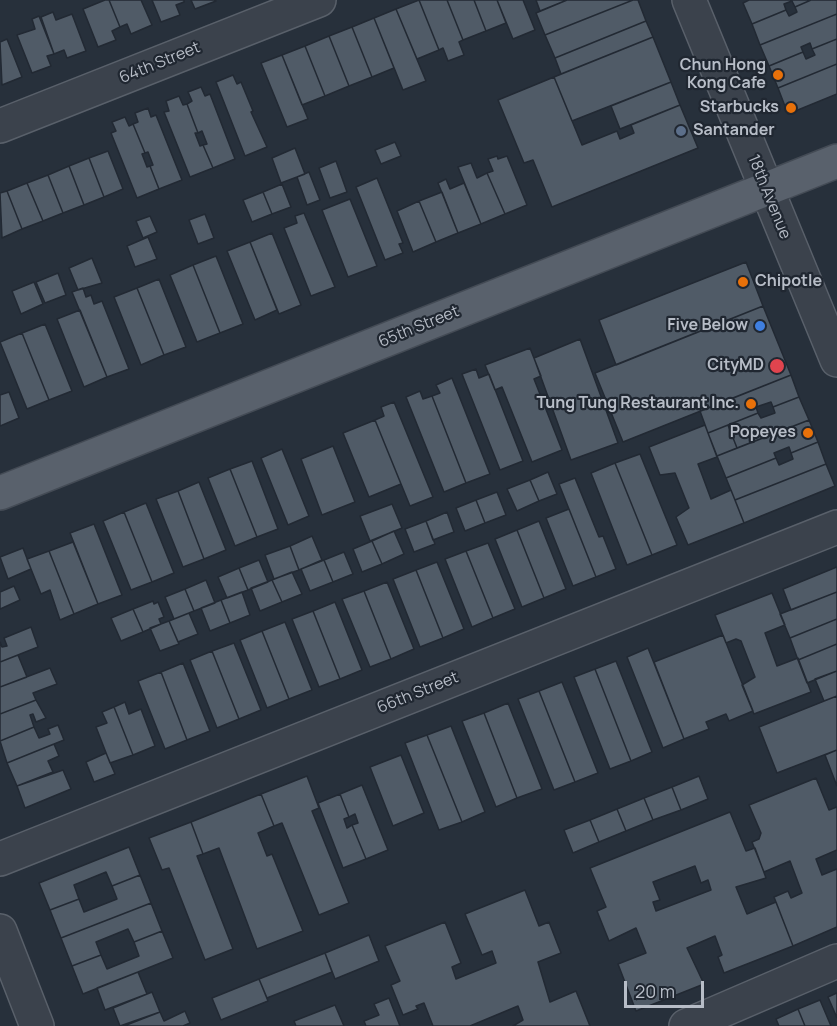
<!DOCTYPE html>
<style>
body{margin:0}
#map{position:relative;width:837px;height:1026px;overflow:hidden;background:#27303b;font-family:Manrope,sans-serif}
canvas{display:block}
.scale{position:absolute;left:624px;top:981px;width:80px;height:27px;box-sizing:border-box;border:3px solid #b7bdc7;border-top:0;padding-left:8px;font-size:18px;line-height:21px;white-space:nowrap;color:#b7bdc7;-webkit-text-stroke:4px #202731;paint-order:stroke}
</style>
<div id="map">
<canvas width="837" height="1026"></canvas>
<div class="scale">20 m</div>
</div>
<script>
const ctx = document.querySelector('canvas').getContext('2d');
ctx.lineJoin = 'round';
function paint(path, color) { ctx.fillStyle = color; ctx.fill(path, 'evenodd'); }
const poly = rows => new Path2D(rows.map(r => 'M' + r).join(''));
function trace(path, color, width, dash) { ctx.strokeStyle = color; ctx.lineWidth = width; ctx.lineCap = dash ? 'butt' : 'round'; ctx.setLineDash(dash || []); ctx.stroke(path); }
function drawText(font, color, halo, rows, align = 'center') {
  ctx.font = font + ' Manrope,sans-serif'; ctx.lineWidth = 4.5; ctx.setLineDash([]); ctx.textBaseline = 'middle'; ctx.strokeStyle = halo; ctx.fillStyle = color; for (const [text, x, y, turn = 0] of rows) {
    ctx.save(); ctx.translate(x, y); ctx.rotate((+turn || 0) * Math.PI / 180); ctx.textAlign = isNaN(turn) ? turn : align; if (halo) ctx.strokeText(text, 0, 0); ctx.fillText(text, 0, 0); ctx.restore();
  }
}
const building = poly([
 [105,0,109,0,120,27,112,31,116,40,98,47,83,9,105,0],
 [109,0,141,0,152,25,131,34,127,24,120,27,109,0],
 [152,0,184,0,184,2,176,5,180,15,161,22,152,0],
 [191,0,215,0,216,1,195,9,191,0],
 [419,0,439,50,417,59,396,9,419,0],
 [419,0,447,0,463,40,459,42,464,55,448,61,443,48,439,50,419,0],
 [447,0,474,0,486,31,463,40,447,0],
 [474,0,497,0,506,23,486,31,474,0],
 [497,0,523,0,535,30,513,39,497,0],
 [536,0,567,0,540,11,536,0],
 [567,0,633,0,545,35,536,13,567,0],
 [633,0,638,0,646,21,555,58,545,35,633,0],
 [749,0,811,0,795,7,792,1,784,4,786,10,752,24,743,3,749,0],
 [811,0,837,0,837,14,760,45,752,24,786,10,789,16,797,12,795,7,811,0],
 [396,9,426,81,403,90,374,18,396,9],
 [53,12,56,20,72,14,86,51,67,58,64,50,54,54,41,17,53,12],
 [837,14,837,39,812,49,810,43,801,47,803,52,769,66,760,45,837,14],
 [39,16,54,54,47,56,51,66,32,73,17,35,35,29,32,19,39,16],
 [374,18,394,68,372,77,352,27,374,18],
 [646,21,653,37,561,74,555,58,646,21],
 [352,27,372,77,349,86,329,36,352,27],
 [329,36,349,86,325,96,305,46,329,36],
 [653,37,671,82,572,121,554,77,653,37],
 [7,39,22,77,2,85,0,42,7,39],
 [837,39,837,64,778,88,769,66,803,52,806,59,815,55,812,49,837,39],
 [305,46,325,96,302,105,282,55,305,46],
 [282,55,308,119,287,127,261,63,282,55],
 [837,64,837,94,788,114,778,88,837,64],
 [233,75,237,84,241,82,253,111,251,112,267,147,245,156,216,82,233,75],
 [554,77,582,145,617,131,620,139,634,133,631,125,680,105,698,148,552,207,533,160,524,163,498,100,554,77],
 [671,82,680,105,620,129,611,106,671,82],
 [201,87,205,96,210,94,235,159,213,168,203,145,207,144,202,131,198,133,187,104,192,101,188,92,201,87],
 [179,96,183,105,187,104,198,133,195,133,200,146,203,145,213,168,190,177,164,112,169,111,166,101,179,96],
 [148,108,151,117,156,115,182,180,159,189,150,166,153,165,148,152,145,153,133,124,138,122,135,113,148,108],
 [125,117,129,126,133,124,145,153,142,154,147,167,150,166,159,189,137,198,111,133,116,131,112,122,125,117],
 [395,142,401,156,381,164,375,150,395,142],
 [295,148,305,174,281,183,272,158,295,148],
 [108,151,123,189,104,197,89,158,108,151],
 [497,156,498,159,507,156,527,205,505,214,487,173,493,171,488,159,497,156],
 [89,158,104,197,84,205,69,166,89,158],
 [336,161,347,192,330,198,319,168,336,161],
 [471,163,477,178,487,173,505,214,481,224,458,167,471,163],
 [69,166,84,205,63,213,48,175,69,166],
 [309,172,320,200,307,205,297,177,309,172],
 [48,175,63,213,43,221,27,183,48,175],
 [377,178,403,243,399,244,403,253,385,260,356,187,377,178],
 [446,179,450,189,464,183,481,224,458,233,438,183,446,179],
 [27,183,43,221,22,229,7,191,27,183],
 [282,184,291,207,272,214,263,192,282,184],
 [7,191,22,229,2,238,0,193,7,191],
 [263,192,272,214,252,222,243,200,263,192],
 [442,192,458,233,436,242,419,201,442,192],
 [350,199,377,266,348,277,322,210,350,199],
 [419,201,436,242,413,252,397,211,419,201],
 [304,213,335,287,311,296,284,228,297,223,295,216,304,213],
 [205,214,214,238,198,244,189,220,205,214],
 [150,216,157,232,143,238,136,221,150,216],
 [272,233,301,305,279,314,250,242,272,233],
 [148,237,157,259,135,267,127,246,148,237],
 [250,242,277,310,255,320,227,251,250,242],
 [216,256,243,324,220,333,193,265,216,256],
 [92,258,102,283,78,290,69,268,92,258],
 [746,262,763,306,616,365,599,320,746,262],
 [193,265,220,333,197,342,170,275,193,265],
 [58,273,66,295,45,303,36,282,58,273],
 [159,279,186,347,164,355,137,288,159,279],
 [34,282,43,304,21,314,12,291,34,282],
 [83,288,86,297,91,295,94,304,102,301,129,369,107,377,72,292,83,288],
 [137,288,164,355,141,365,114,297,137,288],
 [763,306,791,375,623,442,595,373,763,306],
 [80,310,107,377,84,387,57,319,80,310],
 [45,324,72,391,49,400,22,333,45,324],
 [22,333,49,400,27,409,0,342,22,333],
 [580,339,618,443,571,460,534,358,580,339],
 [530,348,541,376,534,379,562,450,532,462,502,387,495,390,485,365,530,348],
 [476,369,479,378,489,374,523,461,500,470,462,374,476,369],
 [791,375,799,397,773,407,771,402,756,407,758,413,708,433,700,411,791,375],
 [452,378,490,474,466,483,432,396,440,393,436,385,452,378],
 [420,391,423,399,432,396,466,483,444,492,406,397,420,391],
 [9,392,19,418,0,426,0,395,9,392],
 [799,397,809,420,737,448,728,425,758,413,761,418,775,413,773,407,799,397],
 [394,402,433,497,410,506,375,420,384,416,381,407,394,402],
 [375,420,401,484,369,497,343,433,375,420],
 [809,420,818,442,791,453,789,447,774,453,776,458,726,478,717,456,809,420],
 [705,425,717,457,698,464,711,499,731,490,744,523,688,545,676,517,689,508,675,473,660,475,649,447,705,425],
 [728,425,737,448,717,456,708,433,728,425],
 [818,442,826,464,735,500,726,478,776,458,779,465,793,459,791,453,818,442],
 [333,446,355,502,322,515,301,459,333,446],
 [282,449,309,516,288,525,261,458,282,449],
 [640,454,677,545,652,555,615,463,640,454],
 [252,461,278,529,257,537,230,469,252,461],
 [615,463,652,555,627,565,591,473,615,463],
 [826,464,835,486,744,523,735,500,826,464],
 [230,469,257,537,235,546,208,478,230,469],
 [548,472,557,494,539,501,530,480,548,472],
 [575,478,599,537,603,536,616,569,596,577,559,484,575,478],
 [530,480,539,501,517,511,507,489,530,480],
 [199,482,226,550,204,559,178,491,199,482],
 [178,491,204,559,183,567,156,499,178,491],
 [497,492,506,515,485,523,476,500,497,492],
 [476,500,485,523,465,531,456,508,476,500],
 [146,503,174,573,152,582,124,512,146,503],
 [392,504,402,528,370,541,360,516,392,504],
 [569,509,596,577,573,586,546,518,569,509],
 [124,512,152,582,131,590,103,521,124,512],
 [447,512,454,532,433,540,426,521,447,512],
 [426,521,435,544,414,552,405,529,426,521],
 [539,521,566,589,544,598,517,530,539,521],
 [94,524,122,595,98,604,70,533,94,524],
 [517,530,544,598,522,607,495,539,517,530],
 [394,531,404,554,382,564,372,541,394,531],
 [312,536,322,560,299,570,290,546,312,536],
 [372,541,382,564,362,572,353,549,372,541],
 [73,542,98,604,74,614,49,551,73,542],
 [488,543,515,609,493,618,466,551,488,543],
 [290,546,299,570,274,579,265,555,290,546],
 [23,548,31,569,8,579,0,557,23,548],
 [49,551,74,614,60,620,50,590,41,594,27,559,49,551],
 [466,551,493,618,472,627,445,559,466,551],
 [344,552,353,574,333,582,324,560,344,552],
 [259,560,268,582,248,590,239,568,259,560],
 [324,560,333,582,310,591,301,569,324,560],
 [437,562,464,629,443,638,416,570,437,562],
 [837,567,837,592,791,610,783,589,837,567],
 [239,568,248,590,227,598,218,577,239,568],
 [416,570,443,638,420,647,393,579,416,570],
 [292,572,302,594,282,602,272,580,292,572],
 [206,580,215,603,194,611,185,589,206,580],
 [272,580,282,602,260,611,251,588,272,580],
 [387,582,414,649,391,659,364,591,387,582],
 [14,586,20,600,0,609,0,592,14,586],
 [185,589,194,611,174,619,165,597,185,589],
 [364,591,391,659,370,667,342,599,364,591],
 [242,592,250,615,230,623,221,600,242,592],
 [837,592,837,619,790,638,780,614,837,592],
 [772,593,785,625,765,633,777,666,798,658,811,692,754,714,742,685,755,677,741,641,736,639,726,643,715,615,772,593],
 [221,600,230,623,210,631,201,608,221,600],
 [153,601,154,604,158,602,164,617,159,619,161,624,143,632,133,609,153,601],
 [335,602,362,670,340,679,313,611,335,602],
 [133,609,143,632,121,641,111,618,133,609],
 [313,611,340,679,319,687,292,619,313,611],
 [189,613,198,634,178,642,169,621,189,613],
 [837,619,837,644,798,660,790,638,837,619],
 [169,621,179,644,160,651,150,628,169,621],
 [285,622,312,690,289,699,262,631,285,622],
 [31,627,38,647,0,662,0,642,2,647,7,646,4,638,31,627],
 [262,631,289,699,267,708,240,640,262,631],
 [723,635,753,711,729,721,726,714,706,722,709,729,684,739,654,662,723,635],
 [234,643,261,710,239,719,212,651,234,643],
 [837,644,837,671,807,683,798,660,837,644],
 [648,648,684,739,663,748,627,657,648,648],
 [212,651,239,719,217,728,190,660,212,651],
 [18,655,27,677,0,687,0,662,18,655],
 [616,661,652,752,631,761,595,669,616,661],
 [183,663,210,731,187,740,161,672,183,663],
 [50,668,57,684,33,693,36,700,0,714,0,687,50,668],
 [595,669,631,761,610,769,574,677,595,669],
 [837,671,837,696,824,701,815,679,837,671],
 [161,672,187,740,165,749,138,681,161,672],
 [562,682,598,773,575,782,539,691,562,682],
 [539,691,575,782,554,790,518,699,539,691],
 [837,696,837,750,777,773,759,727,837,696],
 [36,700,46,718,36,722,33,714,30,715,34,727,0,741,0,714,36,700],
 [125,702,129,714,141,709,155,746,133,755,114,707,125,702],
 [508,703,542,789,517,798,484,713,508,703],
 [114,707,133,755,110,763,96,727,107,723,102,712,114,707],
 [484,713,517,798,496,807,462,721,484,713],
 [58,725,64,740,7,763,0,741,34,727,39,738,50,734,48,729,58,725],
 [451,726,485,812,462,822,427,735,451,726],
 [427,735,462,822,439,830,405,743,427,735],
 [54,744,59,756,48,761,53,772,17,786,7,763,54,744],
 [837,750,837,786,825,755,837,750],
 [106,753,115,774,94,782,86,762,106,753],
 [401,755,424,813,393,826,370,767,401,755],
 [63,770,71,789,25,808,17,786,63,770],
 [307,776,319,808,312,811,349,903,319,915,282,823,274,826,261,794,307,776],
 [699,776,708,799,681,810,672,787,699,776],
 [816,778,829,810,837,807,837,850,816,859,822,875,837,869,837,927,793,946,774,897,788,891,791,898,802,893,790,861,764,872,752,842,759,839,761,833,749,805,816,778],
 [362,785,388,850,366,859,352,825,358,823,355,814,349,817,340,794,362,785],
 [672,787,681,810,653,820,644,798,672,787],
 [261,794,274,826,258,833,267,856,272,854,303,931,257,949,219,848,203,854,191,822,261,794],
 [340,794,349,817,344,819,347,828,352,825,366,859,343,868,318,803,340,794],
 [644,798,653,820,626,831,617,809,644,798],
 [617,809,626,831,599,842,590,820,617,809],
 [730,812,746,851,755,848,766,878,736,887,747,914,776,902,793,946,724,973,718,957,722,955,715,936,687,948,704,984,636,1011,618,964,646,953,636,928,609,941,597,911,606,907,590,868,730,812],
 [695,866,701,883,708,880,711,890,656,911,653,902,660,900,653,882,695,866],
 [590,820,599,842,573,853,564,830,590,820],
 [191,822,203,854,197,856,233,949,205,960,169,868,162,870,149,838,191,822],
 [129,847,140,875,112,886,106,872,74,885,79,899,50,910,39,883,129,847],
 [140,875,151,903,61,938,50,910,79,899,84,912,117,899,112,886,140,875],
 [525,890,539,926,549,922,561,953,538,962,550,1002,576,991,590,1026,513,1026,523,1020,518,1006,470,1026,433,1026,424,1003,416,1006,418,1009,403,1015,391,985,400,981,385,946,445,922,461,963,452,967,456,979,496,963,492,951,482,955,465,914,525,890],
 [151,903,162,931,134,942,128,929,96,942,101,955,72,966,61,938,151,903],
 [162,931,173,958,83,994,72,966,101,955,107,969,139,956,134,942,162,931],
 [369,935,379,961,335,979,325,953,369,935],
 [325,953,332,972,267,998,259,979,325,953],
 [138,972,147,994,105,1010,97,988,138,972],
 [259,979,268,1001,221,1020,212,998,259,979],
 [152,992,160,1012,120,1026,113,1008,152,992],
 [837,993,837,1018,828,997,837,993],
 [389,998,400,1026,366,1026,364,1021,379,1015,374,1004,389,998],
 [820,1000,831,1026,805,1026,798,1009,820,1000],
 [335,1005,344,1026,296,1026,294,1021,335,1005],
 [798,1009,805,1026,779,1026,776,1019,798,1009],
 [185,1011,190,1023,183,1026,124,1026,160,1012,164,1021,185,1011]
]);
const minor = poly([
 [689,0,837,360],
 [0,126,319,0],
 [0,859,837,527],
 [0,931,37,1026],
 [686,1026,837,961]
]);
const major = poly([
 [0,493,837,161]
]);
const markers = [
 [778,75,6,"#e8710a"],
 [791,108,6,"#e8710a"],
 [681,131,6,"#5c6f8a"],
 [743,282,6,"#e8710a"],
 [760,326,6,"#3f7fe0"],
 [777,366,8,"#e0444e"],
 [751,404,6,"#e8710a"],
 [808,433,6,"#e8710a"]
];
const streetNames = [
 ["64th Street",160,63,-22],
 ["18th Avenue",769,197,68],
 ["65th Street",419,327,-22],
 ["66th Street",418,693,-22]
];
const poiNames = [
 ["Chun Hong",766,66],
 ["Kong Cafe",766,84],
 ["Starbucks",779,108],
 ["Santander",693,131,"left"],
 ["Chipotle",755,282,"left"],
 ["Five Below",748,326],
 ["CityMD",764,366],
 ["Tung Tung Restaurant Inc.",739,404],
 ["Popeyes",796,433]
];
paint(building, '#505b67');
trace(building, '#222933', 1.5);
trace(minor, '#59606a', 36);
trace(major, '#444b55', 36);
trace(minor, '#3b424c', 33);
trace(major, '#59616c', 33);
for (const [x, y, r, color] of markers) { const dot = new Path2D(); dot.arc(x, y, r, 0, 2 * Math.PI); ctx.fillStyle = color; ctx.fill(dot); trace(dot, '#202731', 2); }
drawText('16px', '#b7bdc7', '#202731', streetNames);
drawText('bold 16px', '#b7bdc7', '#202731', poiNames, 'right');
</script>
